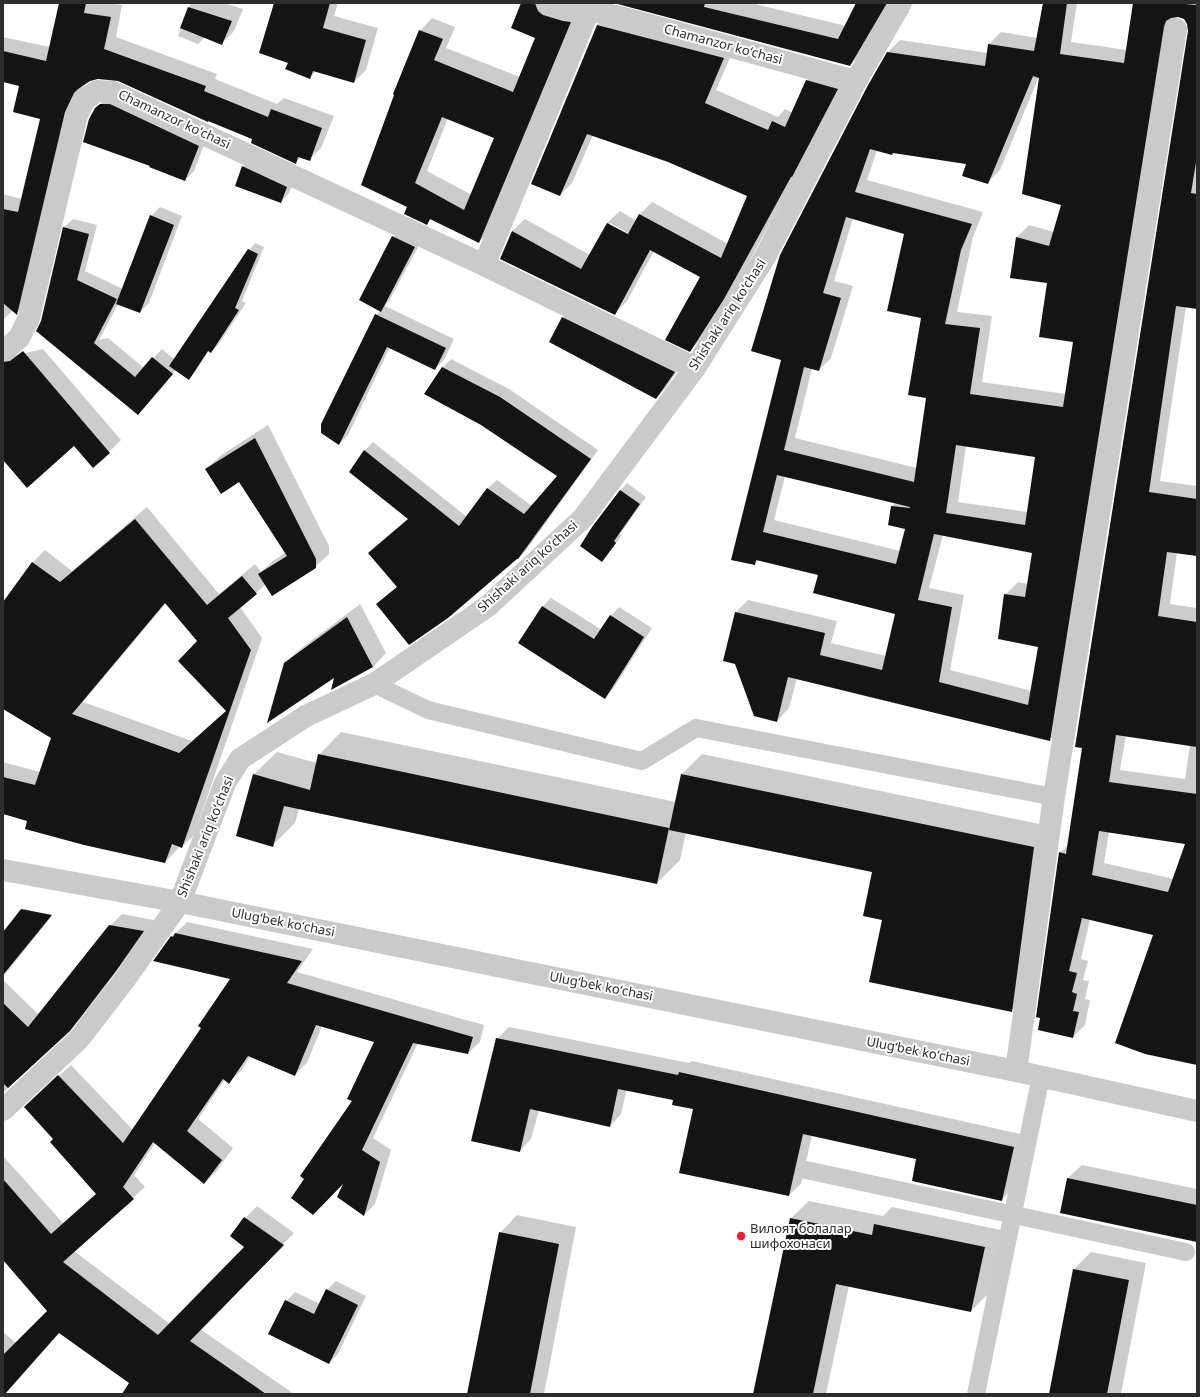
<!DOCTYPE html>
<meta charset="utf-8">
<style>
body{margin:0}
#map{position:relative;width:1200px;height:1397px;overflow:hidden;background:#fff;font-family:"Noto Sans",sans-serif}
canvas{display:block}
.frame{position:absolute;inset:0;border:4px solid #2d2d2d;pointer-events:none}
</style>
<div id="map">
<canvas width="1200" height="1397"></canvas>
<div class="frame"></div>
</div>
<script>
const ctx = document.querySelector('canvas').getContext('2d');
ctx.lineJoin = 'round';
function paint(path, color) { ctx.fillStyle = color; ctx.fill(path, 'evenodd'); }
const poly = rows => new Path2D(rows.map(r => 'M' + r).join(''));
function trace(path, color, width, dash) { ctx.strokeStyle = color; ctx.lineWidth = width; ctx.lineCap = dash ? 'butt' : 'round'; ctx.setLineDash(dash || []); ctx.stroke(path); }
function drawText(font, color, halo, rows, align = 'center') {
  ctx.font = font + ' "Noto Sans",sans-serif'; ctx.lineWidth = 4; ctx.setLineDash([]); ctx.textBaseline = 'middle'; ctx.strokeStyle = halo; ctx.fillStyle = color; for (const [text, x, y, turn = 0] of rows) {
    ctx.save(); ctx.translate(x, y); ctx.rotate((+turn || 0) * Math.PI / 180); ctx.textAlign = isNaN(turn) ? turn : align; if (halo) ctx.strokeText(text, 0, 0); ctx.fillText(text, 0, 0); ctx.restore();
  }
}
const shadow = poly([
 [60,3,108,3,122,5,116,37,217,74,215,79,277,104,284,98,334,116,321,148,309,160,301,157,296,162,254,138,119,80,98,78,84,84,77,99,28,302,17,313,13,310,3,320,3,194,22,199,41,118,20,85,3,81,3,37,50,47],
 [191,3,224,3,243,9,234,31,222,43,205,37,198,44,178,36],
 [275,3,338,3,334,16,378,28,366,70,354,82,316,71,310,78],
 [522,3,556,3,582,10,491,230,479,242,432,218,427,223,409,207,420,31,432,18,455,27,446,48,520,77,536,37],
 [448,118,495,137,472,195,427,171],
 [619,3,751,3,846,26,857,3,891,3,862,53,850,65],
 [1044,3,1077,3,1071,42,1127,50,1134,3,1197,3,1197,308,1186,307,1160,481,1197,486,1197,555,1177,552,1170,604,1197,608,1197,1064,1154,934,1090,919,1081,959,1088,961,1083,980,1089,981,1085,999,1090,1000,1085,1025,1073,1037,1060,853,1069,844,1189,31,1189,25,1185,19,1175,16,1062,728,1050,740,797,678,789,708,777,721,736,663,724,660,736,612,748,600,837,621,831,643,886,656,897,613,819,574,759,560,754,564,733,559,888,52,900,40,988,53,989,44,1001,32,1038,38],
 [1040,74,1062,204,1054,232,1029,225,1017,237,1011,277,1048,282,1074,341,1066,394,982,382,992,316,957,312,973,237,983,212,867,180,877,150,968,163,988,182,1000,170],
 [853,218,905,233,922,318,927,397,917,468,795,438,812,368,819,370,831,358,853,286,834,281],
 [966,446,1037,456,1028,512,958,502],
 [785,476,896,503,892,506,906,528,900,551,774,520],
 [943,535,1033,552,1028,584,1018,582,1005,595,1039,646,1032,691,950,670,964,595,929,588],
 [1126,735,1190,745,1185,779,1120,770],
 [1109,832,1186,843,1174,879,1104,863],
 [610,13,735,46,716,90,778,117,785,109,793,113,806,81,819,69,849,77,736,286,702,338,690,351,701,276,654,251,627,301,614,314,512,231,525,219,590,255,607,223,620,211,637,221,640,214,652,202,728,244,748,195,668,161,593,135,572,183,560,195,597,25],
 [610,223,633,236,632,238,610,226],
 [105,99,207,137,194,171,185,180,96,108],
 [252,158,295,178,289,193,281,202,243,167],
 [160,207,182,216,149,303,140,312,118,304,99,340,108,338,144,368,162,349,174,359,249,250,255,243,264,247,242,301,246,303,218,345,211,352,209,350,195,372,188,378,176,370,138,414,42,321,64,227,73,219,97,225,85,271,123,289,151,216],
 [402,228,423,238,389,301,385,306,454,339,444,360,435,369,390,347,348,435,339,444,376,315,381,310,393,237],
 [572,309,683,363,665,389,656,398,563,318],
 [43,349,121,440,109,452,75,445,3,459,3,358],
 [451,359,509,389,598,450,527,549,518,558,378,604,398,586,409,518,364,451,373,442,467,517,488,488,497,480,532,506,558,476,482,424,426,394,443,367],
 [268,425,329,546,329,554,315,567,266,584,240,607,262,638,194,835,182,847,179,846,177,850,165,862,29,820,3,813,3,762,40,772,52,738,3,708,3,604,33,562,45,550,72,571,147,507,219,594,255,564,261,572,273,561,286,552,239,480,206,469,220,456],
 [166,603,198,641,227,710,192,741,83,702],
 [627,483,646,497,620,534,622,535,609,553,602,560,620,491],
 [551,598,602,630,611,616,619,607,652,628,613,689,604,698,542,607],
 [360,604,386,653,373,667,335,675,285,663,299,650],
 [341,732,676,802,682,774,702,754,1054,827,1031,991,1011,1011,883,919,873,872,686,833,680,860,657,883,299,809,295,823,273,845,254,774,277,752,317,763,319,755],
 [25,909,51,917,3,977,3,934],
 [122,914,154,920,127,958,81,1018,3,1093,3,980,39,1015,110,926],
 [187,922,313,949,297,972,484,1025,480,1042,468,1053,418,1043,373,1138,391,1150,375,1204,364,1215,346,1180,305,1179,354,1101,375,1041,322,1026,307,1063,295,1074,250,1056,241,1071,229,1082,225,1079,198,1119,233,1148,216,1172,204,1183,155,1143,134,1175,145,1187,74,1251,170,1324,246,1246,231,1236,245,1218,257,1206,294,1233,200,1329,294,1394,123,1394,130,1383,59,1332,3,1394,3,1332,16,1343,49,1311,3,1258,3,1156,63,1223,97,1193,54,1139,37,1096,71,1065,133,1130,202,1028,231,978,172,937],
 [509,1027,689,1063,692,1061,1025,1135,1013,1188,1001,1200,917,1159,812,1135,801,1184,789,1195,694,1109,674,1099,627,1089,621,1114,610,1126,539,1110,531,1139,520,1151,497,1039],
 [1082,1165,1197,1189,1197,1241,1061,1212,1068,1178],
 [809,1201,883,1216,892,1207,1001,1230,988,1294,971,1311,849,1286,826,1394,754,1394,791,1218],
 [517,1215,576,1227,544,1394,468,1394,500,1233],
 [1091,1252,1146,1263,1121,1394,1050,1394,1074,1269],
 [336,1281,366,1296,338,1354,329,1363,286,1301,295,1292,320,1304,327,1290]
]);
const building = poly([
 [59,3,86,3,84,13,111,17,104,49,206,86,204,91,268,117,271,109,322,128,310,161,298,157,296,164,251,143,252,139,208,121,208,122,118,81,98,79,90,81,78,89,74,93,65,112,17,315,3,303,3,209,18,212,40,119,13,112,19,86,3,82,3,51,46,61],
 [274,3,330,3,323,28,366,40,354,83,313,71,310,79,285,69,288,63,259,53],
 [521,3,535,3,538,11,543,15,563,21,571,22,479,243,430,219,427,225,404,214,407,207,361,185,394,95,393,94,419,30,443,39,434,60,513,92,535,38,511,28],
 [442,117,494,138,464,210,415,183],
 [614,3,705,3,704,7,838,39,856,3,887,3,850,66],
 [1043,3,1067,3,1060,54,1124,63,1133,3,1172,3,1197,5,1197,156,1191,193,1197,194,1197,309,1176,306,1149,492,1197,499,1197,556,1167,552,1158,616,1197,622,1197,747,1116,735,1109,782,1197,794,1197,1065,1145,1054,1115,1043,1153,935,1082,918,1069,971,1077,973,1072,992,1077,994,1073,1011,1079,1012,1073,1038,1038,1030,1040,1018,1036,1017,1059,852,1066,854,1082,748,1075,747,1188,31,1187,24,1184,19,1178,17,1171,18,1166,21,1164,27,1050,741,788,677,777,722,754,716,735,664,723,661,735,612,825,633,820,655,882,670,895,614,813,593,818,575,756,560,755,565,731,560,781,360,751,351,780,255,867,87,887,52,985,66,988,44,1034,51],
 [1033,76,1039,78,1022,194,1061,205,1049,246,1016,237,1010,278,1047,283,1039,337,1073,342,1063,407,970,394,980,328,945,324,961,250,972,224,855,192,870,149,892,155,893,153,966,164,962,176,988,184],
 [846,217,904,234,887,311,921,318,908,395,926,398,914,482,784,450,804,367,819,371,841,298,823,293],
 [956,445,1035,457,1025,525,946,513],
 [777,475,910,507,910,508,891,506,888,525,905,529,896,564,763,532],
 [934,534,1032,553,1025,597,1004,594,998,639,1038,647,1028,705,939,682,952,607,918,600],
 [1099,831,1185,844,1168,892,1092,875],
 [188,7,232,21,222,45,180,28],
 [597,25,724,58,705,103,768,130,772,121,785,127,806,80,838,89,792,177,791,177,724,299,690,352,665,340,700,277,650,250,615,315,500,259,512,231,581,269,607,223,628,234,639,214,721,258,747,196,668,162,587,134,560,196,531,184],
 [100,104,110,104,199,146,185,181,149,167,150,166,83,142,89,119,95,108],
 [242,166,287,187,281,203,235,186],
 [150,215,174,225,140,313,116,304],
 [63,227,89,234,77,280,117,299,94,343,135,377,152,357,173,374,138,415,36,331,41,321],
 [392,236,415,247,381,312,359,300],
 [248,249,258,254,235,308,239,310,211,353,208,351,189,380,169,366],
 [375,314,446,348,435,370,387,347,339,445,321,433,321,424],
 [562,317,675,372,656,399,549,342],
 [23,351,110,453,93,468,74,446,27,488,3,460,3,362,10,361],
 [442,367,500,397,591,459,518,559,517,559,448,618,409,645,376,604,397,587,368,553,408,519,349,472,364,450,459,526,487,488,524,514,557,476,481,425,424,394],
 [255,438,316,559,316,568,272,596,258,574,287,556,239,482,221,494,205,469],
 [620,490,640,504,614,541,616,543,602,562,580,546,592,527],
 [135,519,207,605,242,576,257,594,228,618,251,650,182,848,172,844,165,863,84,845,25,829,27,821,3,814,3,777,35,785,51,738,3,709,3,602,32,562,60,582],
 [165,603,197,641,178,661,226,711,179,753,72,714],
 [542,606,594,639,610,615,644,637,605,699,518,643],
 [347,617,373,667,331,690,334,678,267,723,284,663],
 [318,754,669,828,657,884,284,806,273,847,236,836,253,774,310,790],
 [681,774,1034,847,1012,1012,869,982,882,920,863,916,872,872,669,830],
 [21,909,52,915,3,975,3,932],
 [109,925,144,931,116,971,70,1031,8,1088,3,1083,3,1003,28,1027],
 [175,933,302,961,287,983,473,1037,468,1054,413,1043,362,1150,380,1162,364,1216,337,1197,343,1184,313,1215,291,1198,304,1179,300,1176,352,1101,347,1099,374,1042,316,1025,295,1076,248,1056,229,1084,223,1079,187,1131,222,1160,204,1184,153,1142,123,1187,134,1199,63,1262,158,1335,244,1247,230,1236,244,1217,284,1245,190,1341,266,1394,122,1394,129,1383,59,1333,5,1394,3,1394,3,1355,47,1311,3,1260,3,1179,51,1234,96,1194,50,1142,53,1139,24,1107,58,1075,123,1143,201,1028,198,1026,230,979,153,961,171,936,173,937],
 [496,1038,678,1075,679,1072,1014,1147,1002,1201,912,1181,916,1159,803,1134,789,1196,679,1173,693,1109,672,1105,673,1100,618,1089,610,1127,530,1109,520,1152,471,1141],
 [1067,1178,1197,1205,1197,1242,1060,1213],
 [790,1218,872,1235,874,1224,985,1247,971,1312,836,1284,813,1394,753,1394],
 [499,1232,559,1244,530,1394,467,1394],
 [1073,1269,1129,1280,1107,1394,1049,1394],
 [326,1289,358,1305,329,1364,268,1334,285,1300,314,1314]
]);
const service = poly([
 [374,684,428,710,642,761,696,728,1054,797],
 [806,1170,1186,1252],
 [976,1394,1041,1076]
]);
const minor = poly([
 [547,3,567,9,589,10,628,19,856,81],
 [484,265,589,10],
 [3,350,6,349,19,338,29,318,77,115,85,99,97,91,113,92,484,265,695,368],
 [1016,1071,1054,797,1176,29],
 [3,1110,79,1039,126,978,180,902,225,783,240,759,306,716,374,684,488,606,583,518,695,368,765,257,856,81,901,3]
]);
const tertiary = poly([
 [3,870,180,902,1016,1071,1197,1111]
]);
const markers = [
 [741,1236,5,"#f61d2d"]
];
const streetNames = [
 ["Chamanzor koʻchasi",723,45,15],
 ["Chamanzor koʻchasi",174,120,25],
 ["Shishaki ariq koʻchasi",728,315,-57],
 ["Shishaki ariq koʻchasi",528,567,-42],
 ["Shishaki ariq koʻchasi",206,837,-68],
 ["Ulugʻbek koʻchasi",283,923,11],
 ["Ulugʻbek koʻchasi",601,987,11],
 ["Ulugʻbek koʻchasi",918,1052,11]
];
const poiNames = [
 ["Вилоят болалар",750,1229],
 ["шифохонаси",750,1244]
];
paint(shadow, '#0003');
paint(building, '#141414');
trace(service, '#cacaca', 18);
trace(minor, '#cacaca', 22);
trace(tertiary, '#cacaca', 22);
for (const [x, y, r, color] of markers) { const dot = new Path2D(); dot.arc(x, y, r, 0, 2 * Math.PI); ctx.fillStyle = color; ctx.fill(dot); trace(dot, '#fff', 1.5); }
drawText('13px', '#2d2d2d', '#fff', streetNames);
drawText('13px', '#2d2d2d', '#fff', poiNames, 'left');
</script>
